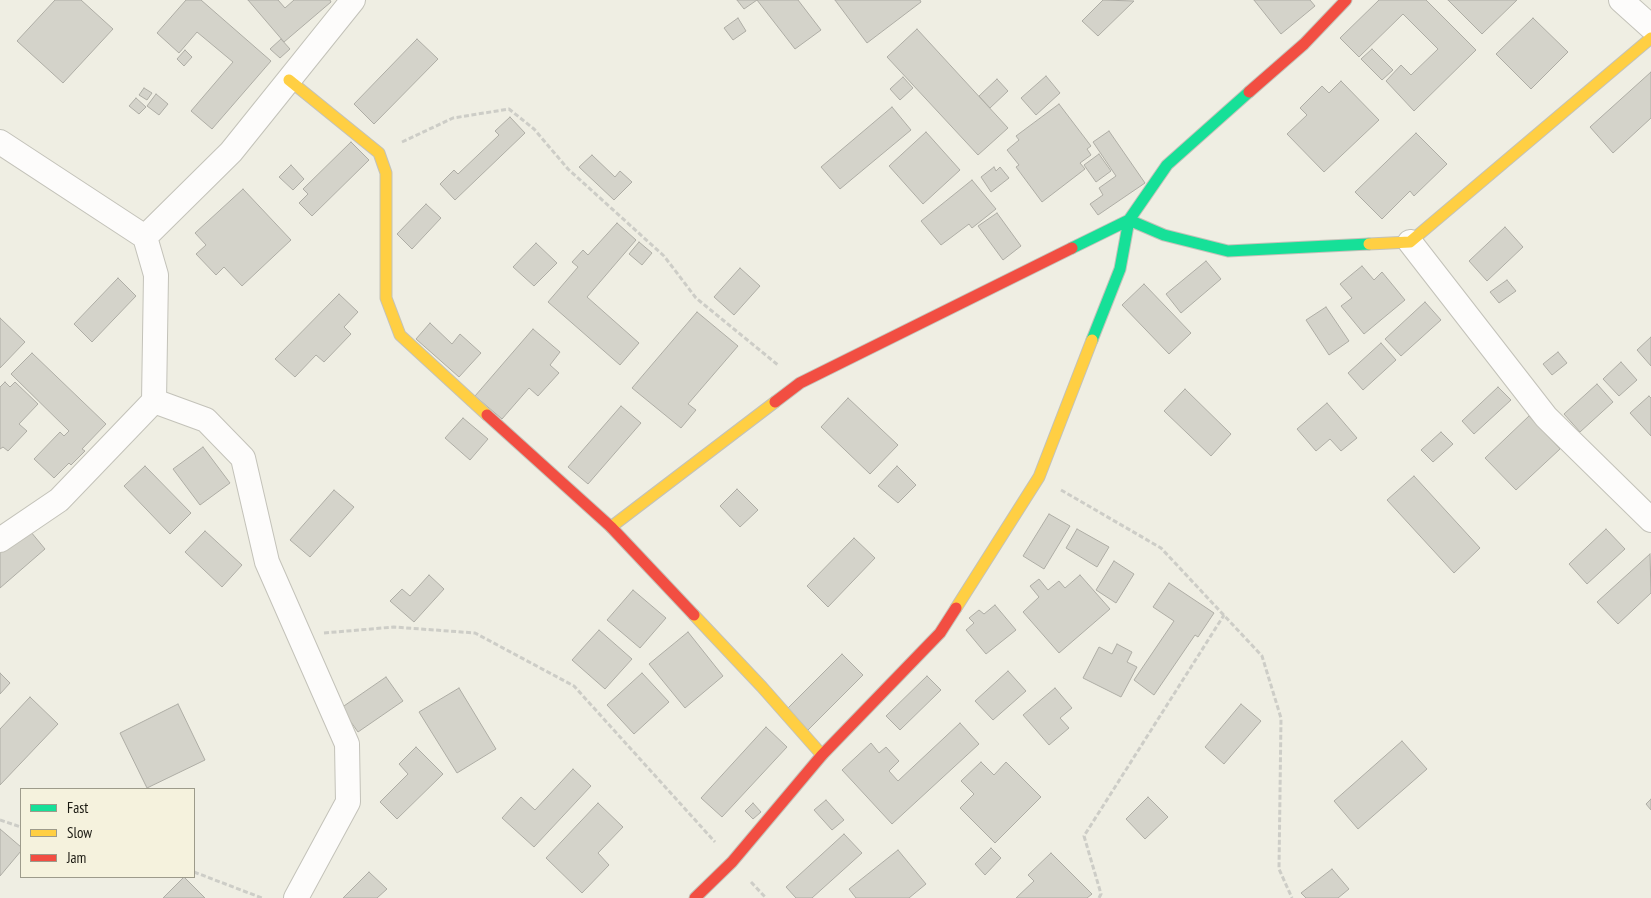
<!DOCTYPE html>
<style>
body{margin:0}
#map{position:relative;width:1651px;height:898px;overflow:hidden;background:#efeee3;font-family:"PT Sans Narrow",sans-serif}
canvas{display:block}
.legend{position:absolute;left:20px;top:788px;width:175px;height:90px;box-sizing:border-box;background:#f5f2dd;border:1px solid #9d9b8b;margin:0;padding:6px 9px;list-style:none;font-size:15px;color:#1a1911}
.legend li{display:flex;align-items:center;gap:10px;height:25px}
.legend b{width:25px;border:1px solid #9d9b8b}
</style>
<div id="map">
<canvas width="1651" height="898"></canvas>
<ul class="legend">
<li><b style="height:6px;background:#16e098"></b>Fast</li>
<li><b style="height:6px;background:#ffcf43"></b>Slow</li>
<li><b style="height:6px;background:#f24e42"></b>Jam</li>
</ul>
</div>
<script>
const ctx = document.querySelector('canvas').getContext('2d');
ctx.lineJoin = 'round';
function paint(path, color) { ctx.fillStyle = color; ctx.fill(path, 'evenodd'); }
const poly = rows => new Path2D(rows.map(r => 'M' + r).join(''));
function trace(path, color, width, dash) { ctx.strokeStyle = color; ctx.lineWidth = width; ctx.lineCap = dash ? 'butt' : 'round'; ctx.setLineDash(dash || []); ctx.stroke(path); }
const building = poly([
 [55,0,81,0,113,29,63,83,17,41,55,0],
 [186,0,201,0,271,61,212,129,191,111,233,62,197,32,179,53,157,33,186,0],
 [248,0,278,0,285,8,294,0,330,0,331,2,284,42,248,0],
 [737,0,757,0,744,9,737,0],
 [757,0,798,0,821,30,795,49,757,0],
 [835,0,920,0,921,2,867,43,835,0],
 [1103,0,1134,1,1098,36,1082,21,1103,0],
 [1254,0,1310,0,1315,6,1281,34,1254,0],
 [1379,0,1426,0,1476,50,1414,111,1386,81,1401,65,1411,75,1438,49,1403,14,1359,57,1340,38,1379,0],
 [1448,0,1517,0,1482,34,1448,0],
 [738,18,746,31,733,40,724,28,738,18],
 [1533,18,1568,52,1531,89,1496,54,1533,18],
 [917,29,1008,128,978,155,887,57,917,29],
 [281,39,290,49,280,58,270,49,281,39],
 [417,39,438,59,374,124,354,104,417,39],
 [1372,49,1393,70,1382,80,1361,59,1372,49],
 [185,50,192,57,184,66,177,59,185,50],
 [1651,72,1651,118,1613,153,1590,127,1651,72],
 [1046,76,1060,93,1036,115,1021,98,1046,76],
 [903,77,913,88,900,100,890,89,903,77],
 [997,79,1008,91,990,108,979,96,997,79],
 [1341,81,1379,120,1324,172,1287,134,1307,115,1300,108,1322,86,1329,93,1341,81],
 [144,88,152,93,147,100,139,95,144,88],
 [156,94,168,104,159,115,147,106,156,94],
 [136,98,146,107,139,114,129,106,136,98],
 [1059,104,1091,146,1087,149,1091,155,1080,163,1085,169,1042,202,1016,167,1019,165,1007,150,1019,140,1016,136,1059,104],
 [892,107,911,130,840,189,821,167,892,107],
 [510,117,525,133,455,200,440,184,454,170,458,174,499,135,495,131,510,117],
 [1109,131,1145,183,1098,215,1090,204,1103,195,1099,188,1116,176,1093,142,1109,131],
 [926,132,960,170,923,204,889,166,926,132],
 [1416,133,1447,164,1414,196,1410,191,1382,219,1355,192,1416,133],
 [351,142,369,160,312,216,299,203,308,194,303,189,351,142],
 [1099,154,1111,171,1096,182,1084,165,1099,154],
 [592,155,615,177,620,171,632,182,614,200,579,167,592,155],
 [291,165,304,179,293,190,279,177,291,165],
 [994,167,996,171,1000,167,1009,178,991,192,981,177,994,167],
 [972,180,996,209,972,228,969,224,941,245,921,221,972,180],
 [243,189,291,240,242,286,224,267,216,275,196,254,206,245,195,233,243,189],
 [426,204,441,218,412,249,397,234,426,204],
 [997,213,1021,246,1003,260,978,226,997,213],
 [617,223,636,240,587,297,639,343,620,365,548,302,578,267,572,262,583,250,588,255,617,223],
 [1505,227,1523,247,1487,281,1469,261,1505,227],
 [639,242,652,253,642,265,629,254,639,242],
 [536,243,557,263,534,286,513,267,536,243],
 [1206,261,1221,279,1181,313,1166,294,1206,261],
 [1362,266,1374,280,1382,272,1405,300,1364,334,1341,306,1352,298,1340,284,1362,266],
 [740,268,760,286,734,315,714,297,740,268],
 [118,278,136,296,92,342,74,324,118,278],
 [1507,280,1516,291,1499,303,1490,292,1507,280],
 [1144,284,1191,333,1169,354,1122,305,1144,284],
 [339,294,358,312,344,327,351,334,324,362,316,355,295,377,275,359,339,294],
 [1425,302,1441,320,1401,356,1385,339,1425,302],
 [1326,307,1349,341,1329,355,1306,320,1326,307],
 [697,312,738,346,688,404,696,410,681,428,632,388,697,312],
 [0,318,25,342,0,368,0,318],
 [430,323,452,344,460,334,481,353,459,377,416,339,430,323],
 [533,329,560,352,550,365,559,373,538,396,529,388,502,419,475,396,533,329],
 [1651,337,1651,366,1637,350,1651,337],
 [1381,343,1396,360,1363,390,1348,373,1381,343],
 [1558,352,1567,363,1552,375,1543,364,1558,352],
 [32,353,106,424,82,449,85,451,71,465,69,463,54,478,34,459,60,432,64,436,69,431,11,374,32,353],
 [1621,362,1637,380,1619,396,1603,379,1621,362],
 [5,382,10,387,15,382,38,404,19,424,27,431,8,451,3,447,0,449,0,387,5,382],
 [1597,384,1613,402,1580,432,1564,414,1597,384],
 [1498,387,1511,400,1474,434,1462,421,1498,387],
 [1185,389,1231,434,1211,456,1164,411,1185,389],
 [1649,396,1651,398,1651,436,1630,413,1649,396],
 [848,398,898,445,870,474,821,427,848,398],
 [1327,403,1357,438,1341,451,1330,439,1316,451,1297,429,1327,403],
 [621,406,641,423,588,484,568,467,621,406],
 [1529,416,1560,449,1516,490,1485,458,1529,416],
 [463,418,488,439,470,460,445,438,463,418],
 [1441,432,1453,444,1433,462,1421,450,1441,432],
 [203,447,230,483,200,505,173,469,203,447],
 [145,466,191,513,170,534,124,486,145,466],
 [897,466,916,485,898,503,878,486,897,466],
 [1414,476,1480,548,1454,573,1387,500,1414,476],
 [737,489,758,510,740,527,720,506,737,489],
 [334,490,354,507,310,557,290,540,334,490],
 [1049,514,1070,526,1044,569,1023,556,1049,514],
 [26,526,45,549,0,588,0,549,26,526],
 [1077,529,1109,547,1097,567,1066,548,1077,529],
 [1606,529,1625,549,1587,584,1569,564,1606,529],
 [205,531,242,565,222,587,185,552,205,531],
 [854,538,875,558,828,607,807,586,854,538],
 [1650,554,1651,593,1618,624,1597,602,1650,554],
 [1114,561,1134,574,1116,603,1096,590,1114,561],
 [429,575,444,589,414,622,390,601,402,589,410,596,429,575],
 [1080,575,1110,609,1059,653,1023,612,1039,597,1030,586,1039,579,1048,590,1059,581,1065,588,1080,575],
 [1169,583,1214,613,1198,637,1195,635,1154,695,1134,680,1174,621,1153,607,1169,583],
 [633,590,666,618,640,648,607,620,633,590],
 [995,605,1016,630,986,654,966,630,974,623,969,618,979,610,984,614,995,605],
 [599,630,632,659,605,689,572,660,599,630],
 [688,632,723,676,685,708,649,664,688,632],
 [1117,644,1132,652,1127,662,1137,667,1121,697,1083,678,1099,647,1112,654,1117,644],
 [842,654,863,675,808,730,787,709,842,654],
 [1008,671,1026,691,993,720,975,701,1008,671],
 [0,673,10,683,0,694,0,673],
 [642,673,669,702,634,734,607,705,642,673],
 [927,676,941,690,900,730,886,716,927,676],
 [386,677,403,701,358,732,341,708,386,677],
 [459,688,496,749,457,773,419,712,459,688],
 [1055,688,1072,708,1060,718,1069,728,1049,745,1023,715,1055,688],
 [30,697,58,724,0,785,0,729,30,697],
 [178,704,205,760,147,788,120,733,178,704],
 [1241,704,1261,721,1224,764,1205,747,1241,704],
 [960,723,979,744,892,824,842,770,871,743,879,753,886,747,899,761,889,771,898,781,960,723],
 [766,727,787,747,722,817,701,798,766,727],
 [1402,741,1427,769,1358,829,1334,801,1402,741],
 [416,747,443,774,397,819,380,802,408,774,399,764,416,747],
 [981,762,994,775,1006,762,1041,797,995,843,960,808,974,794,961,781,981,762],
 [573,769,591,786,534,847,502,818,521,797,535,810,573,769],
 [1148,797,1168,817,1145,839,1126,819,1148,797],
 [1651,799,1651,810,1646,804,1651,799],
 [826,800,844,820,832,830,814,810,826,800],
 [598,803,623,827,598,853,609,865,582,893,546,858,598,803],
 [753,803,761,812,753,819,745,811,753,803],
 [0,829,21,847,21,851,0,876,0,829],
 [844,834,862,853,812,898,796,898,786,887,844,834],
 [991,848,1001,858,985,875,975,864,991,848],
 [898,850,926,884,909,898,856,898,849,889,898,850],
 [1051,853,1092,894,1087,898,1016,898,1034,881,1028,875,1051,853],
 [1332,869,1349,889,1338,898,1306,898,1301,893,1332,869],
 [369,872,387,889,377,898,343,898,369,872],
 [184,877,205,898,163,898,184,877]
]);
const path = poly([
 [402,142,453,118,509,109,534,129,568,169,664,256,696,298,778,365],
 [1061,490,1161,548,1262,656,1281,718,1279,869,1292,898],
 [324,633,394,627,475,633,574,686,715,842],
 [0,820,21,827],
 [194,872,262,898],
 [751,882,766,898],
 [1099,898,1101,894,1084,836,1224,615]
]);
const street = poly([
 [1621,0,1651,27],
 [0,142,145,237,156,275,154,401,59,500,0,540],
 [145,237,231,152,353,0],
 [1410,242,1546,417,1651,520],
 [154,401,206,420,243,458,267,562,347,744,348,802,296,898]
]);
const fast = poly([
 [1072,248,1129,220,1164,235,1228,251,1369,244],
 [1092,340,1120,269,1129,220,1167,165,1249,92]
]);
const slow = poly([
 [289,80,379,153,386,173,386,298,400,335,487,415],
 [1369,244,1410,242,1651,38],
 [611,527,775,402],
 [956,608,1039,477,1092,340],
 [694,615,762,687,822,755]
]);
const jam = poly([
 [1249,92,1304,44,1346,0],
 [775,402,800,383,1072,248],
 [487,415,611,527,694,615],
 [695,898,732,862,822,755,940,633,956,608]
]);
paint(building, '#d4d3ca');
trace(building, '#aeada5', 1);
trace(street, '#c3c2b9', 26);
trace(fast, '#c3c2b9', 13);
trace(slow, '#c3c2b9', 13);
trace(jam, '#c3c2b9', 13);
trace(path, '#cdcdc7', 3, [5, 2.5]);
trace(street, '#fdfcfb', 24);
trace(fast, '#16e098', 11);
trace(slow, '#ffcf43', 11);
trace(jam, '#f24e42', 11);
</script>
